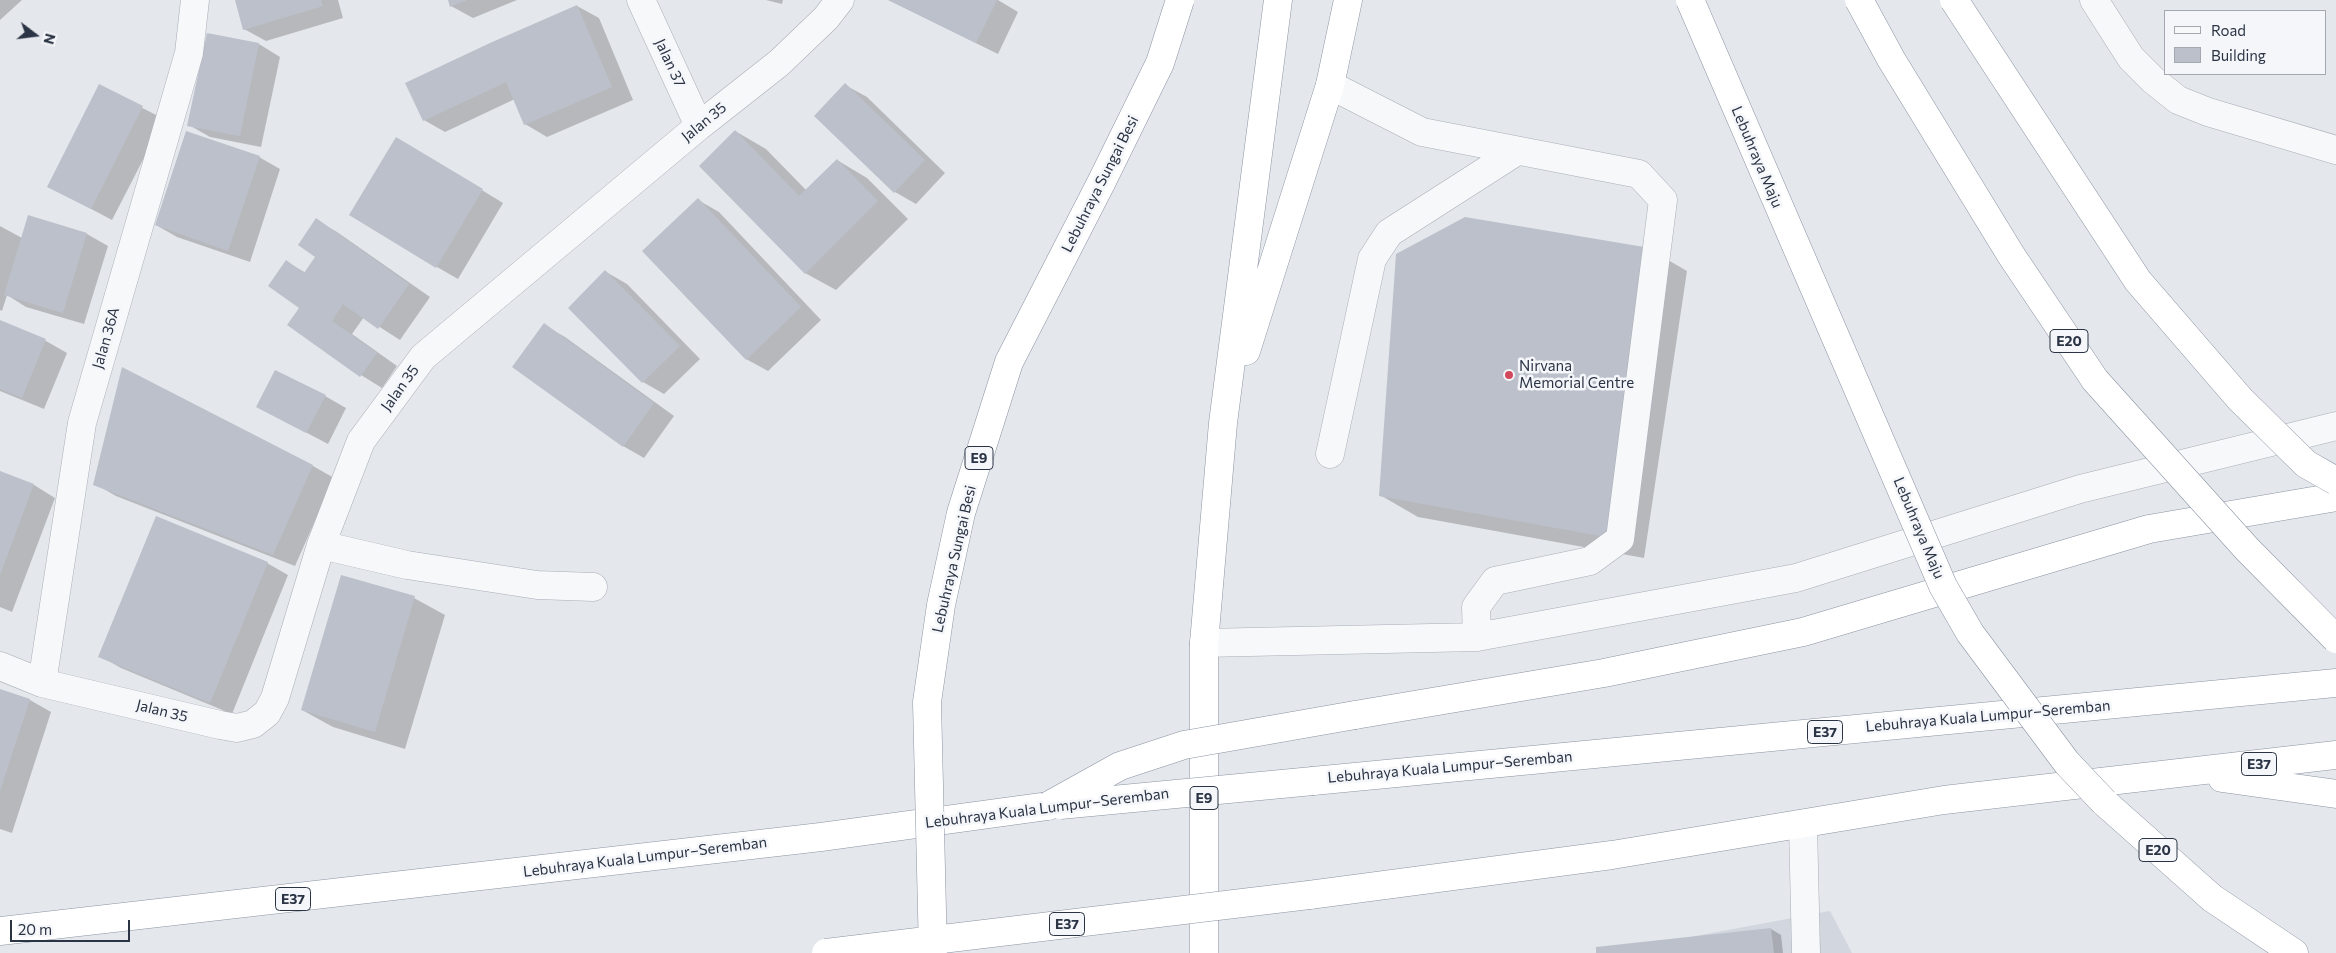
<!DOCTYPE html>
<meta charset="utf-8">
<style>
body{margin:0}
#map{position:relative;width:2336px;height:953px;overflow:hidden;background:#e4e7ec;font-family:Commissioner,sans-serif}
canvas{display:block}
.legend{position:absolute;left:2164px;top:10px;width:162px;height:65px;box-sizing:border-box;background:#f4f6f9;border:1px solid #a4a8b1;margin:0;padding:6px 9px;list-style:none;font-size:15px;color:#2b3445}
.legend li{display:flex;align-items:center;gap:10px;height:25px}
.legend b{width:25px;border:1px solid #a4a8b1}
.north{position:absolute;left:10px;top:10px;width:50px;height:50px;-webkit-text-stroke:4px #f4f6f9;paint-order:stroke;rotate:105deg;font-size:14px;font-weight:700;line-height:20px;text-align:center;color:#2b3445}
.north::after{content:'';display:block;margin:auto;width:18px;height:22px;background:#2b3445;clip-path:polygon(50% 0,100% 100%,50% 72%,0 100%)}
.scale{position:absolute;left:10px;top:920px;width:120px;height:22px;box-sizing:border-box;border:2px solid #2b3445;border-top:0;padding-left:6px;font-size:15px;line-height:18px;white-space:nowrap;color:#2b3445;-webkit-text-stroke:4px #f4f6f9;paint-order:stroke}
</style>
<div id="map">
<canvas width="2336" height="953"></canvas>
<ul class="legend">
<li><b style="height:6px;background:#f7f8fa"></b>Road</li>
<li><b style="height:14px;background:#bbc0ca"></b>Building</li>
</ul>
<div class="north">N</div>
<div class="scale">20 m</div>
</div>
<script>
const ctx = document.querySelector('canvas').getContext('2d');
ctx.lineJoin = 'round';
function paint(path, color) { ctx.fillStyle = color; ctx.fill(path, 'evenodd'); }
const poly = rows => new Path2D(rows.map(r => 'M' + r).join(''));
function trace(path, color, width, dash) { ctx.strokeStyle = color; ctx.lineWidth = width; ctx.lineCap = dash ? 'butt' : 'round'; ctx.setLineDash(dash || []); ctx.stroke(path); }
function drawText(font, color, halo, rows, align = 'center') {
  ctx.font = font + ' Commissioner,sans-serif'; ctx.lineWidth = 5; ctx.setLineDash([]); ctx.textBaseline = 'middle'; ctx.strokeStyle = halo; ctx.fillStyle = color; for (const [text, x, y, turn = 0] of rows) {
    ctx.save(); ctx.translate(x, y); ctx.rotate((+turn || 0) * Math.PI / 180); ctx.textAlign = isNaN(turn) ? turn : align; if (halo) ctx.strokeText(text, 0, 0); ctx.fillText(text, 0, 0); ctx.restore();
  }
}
const built = poly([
 [1830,911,1852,953,1604,953]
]);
const shadow = poly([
 [0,0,22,0,0,20],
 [236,0,338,0,343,18,266,41,244,29],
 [449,0,517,0,473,18,451,6],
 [766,0,783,0,782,4],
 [888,0,998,0,1018,12,998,54],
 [577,6,599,18,633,100,547,137,525,124,515,99,445,132,424,120],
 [259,44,280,57,261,147,210,137,189,125],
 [845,85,867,97,945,173,916,204,895,192],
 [99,86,164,119,112,220,48,186],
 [735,131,766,149,806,190,837,160,867,178,908,219,836,290,805,273],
 [418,151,503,203,458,279,437,267],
 [259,157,280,169,250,262,177,237,156,225],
 [698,200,719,212,821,320,768,371,746,359],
 [316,220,337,232,430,297,400,340,364,317,352,334,397,366,382,388,361,375,301,307,287,262,306,273,317,257],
 [0,226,22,238,87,234,108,246,84,324,26,307,7,295,2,311,0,310],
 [1649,249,1687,271,1644,558,1418,517,1380,495],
 [606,272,627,284,700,359,664,394,643,382,570,308],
 [0,322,46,341,67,353,44,409,0,391],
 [544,325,565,337,674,416,644,458,623,446],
 [325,396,346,408,328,444,258,407],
 [313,466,334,478,295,566,116,496,95,484],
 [0,473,34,485,55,498,12,612,0,607],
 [267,563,288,575,232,714,121,668,100,656],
 [414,598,445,615,405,749,333,727,302,710],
 [0,690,30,700,51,712,12,833,0,829],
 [1771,929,1781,935,1783,953,1598,953]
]);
const building = poly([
 [235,0,321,0,323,6,243,30],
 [448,0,467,0,450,7],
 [889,0,997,0,976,43],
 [577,5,612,87,524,125,506,82,423,121,405,83,490,43],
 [207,33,259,43,240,136,187,126],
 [845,83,925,160,894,193,814,116],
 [99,84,143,106,91,209,47,187],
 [735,130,799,196,837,159,878,201,805,274,699,166],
 [186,131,260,156,228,251,155,225],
 [396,137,483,189,436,268,349,215],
 [698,198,801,307,746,360,642,251],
 [28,215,87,233,63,313,4,295],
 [1465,217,1650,248,1606,537,1379,496,1396,254],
 [316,218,409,284,378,329,343,304,332,321,377,353,360,377,287,325,299,308,268,286,286,260,304,273,315,257,298,245],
 [605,270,680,346,642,383,568,308],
 [0,320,46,339,22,398,0,389],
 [544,323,654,403,623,447,512,367],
 [122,367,313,465,273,555,93,485],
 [275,370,326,395,306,433,256,407],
 [0,471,34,484,0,575],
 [156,516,268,562,210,703,98,657],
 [341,575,415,596,375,732,301,710],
 [0,689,30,699,0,791],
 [1771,928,1774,953,1596,953,1596,947]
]);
const minor = poly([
 [641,0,699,126],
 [2094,0,2131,58,2153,80,2178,100,2208,112,2336,150],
 [1330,85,1422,132,1639,174,1663,200,1620,539,1590,561,1495,581,1476,607,1477,637],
 [1330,454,1372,259,1389,233,1517,151],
 [321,545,407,565,537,585,593,587],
 [1204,643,1477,637,1796,578,2080,489,2336,426],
 [0,666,42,683,220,725,237,728,253,724,267,713,275,698,321,545,361,441,423,357,699,126,779,63,826,18,840,0],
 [42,683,82,423,189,53,195,0],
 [1803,824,1806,953]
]);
const highway = poly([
 [1246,351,1330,85,1348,0],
 [1355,715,1604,673,1803,632,2149,529,2336,497],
 [2222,778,2336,794],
 [1313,781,2336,683],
 [2104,802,2212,898,2294,953],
 [1309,895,1612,855,1944,800,2336,755],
 [0,931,821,837,1048,806],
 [1204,953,1204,643,1223,423,1278,0]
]);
const highwayBridge = poly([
 [1690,0,1943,586,1970,633,2067,763,2104,802],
 [1859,0,1891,59,2011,255,2095,380,2247,549,2336,639],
 [1954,0,2138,281,2240,399,2306,464,2336,481],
 [1060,805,1313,781],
 [1048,806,1120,766,1184,745,1355,715],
 [826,953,1309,895],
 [933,953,927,702,941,605,961,513,1009,362,1102,181,1160,63,1180,0]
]);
const markers = [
 [1509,375,5,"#d1495b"]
];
const shields = [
 [2069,341,38],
 [979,458,28],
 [1825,732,35],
 [2259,764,35],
 [1204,798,28],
 [2158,850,38],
 [293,899,35],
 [1067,924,35]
];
const shieldNames = [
 ["E20",2069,341],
 ["E9",979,458],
 ["E37",1825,732],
 ["E37",2259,764],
 ["E9",1204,798],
 ["E20",2158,850],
 ["E37",293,899],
 ["E37",1067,924]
];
const streetNames = [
 ["Jalan 37",670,63,65],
 ["Jalan 35",704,122,-39],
 ["Lebuhraya Maju",1757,157,67],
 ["Lebuhraya Sungai Besi",1100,184,-63],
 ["Jalan 36A",106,338,-74],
 ["Jalan 35",400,388,-54],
 ["Lebuhraya Maju",1919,528,67],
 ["Lebuhraya Sungai Besi",954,559,-77],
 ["Jalan 35",162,711,14],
 ["Lebuhraya Kuala Lumpur–Seremban",1988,716,-5],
 ["Lebuhraya Kuala Lumpur–Seremban",1450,767,-5],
 ["Lebuhraya Kuala Lumpur–Seremban",1047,808,-7],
 ["Lebuhraya Kuala Lumpur–Seremban",645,857,-7]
];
const poiNames = [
 ["Nirvana",1519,366],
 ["Memorial Centre",1519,383]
];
paint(built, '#d2d6de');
paint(shadow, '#0003');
paint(building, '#bbc0ca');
trace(minor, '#a9aeb7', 29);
trace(highway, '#8b94a3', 29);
trace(minor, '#f7f8fa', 28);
trace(highway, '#fff', 28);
trace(highwayBridge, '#8b94a3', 29, []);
trace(highwayBridge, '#fff', 28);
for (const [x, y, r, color] of markers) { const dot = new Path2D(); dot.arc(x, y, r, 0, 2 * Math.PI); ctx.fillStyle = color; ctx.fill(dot); trace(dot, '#f4f6f9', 2); }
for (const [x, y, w] of shields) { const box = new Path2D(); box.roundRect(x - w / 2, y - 11.5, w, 23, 4); ctx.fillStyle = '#f4f6f9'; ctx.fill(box); trace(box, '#2b3445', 1); }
drawText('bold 14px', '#2b3445', null, shieldNames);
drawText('15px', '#2b3445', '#f4f6f9', streetNames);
drawText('15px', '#2b3445', '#f4f6f9', poiNames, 'left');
</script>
